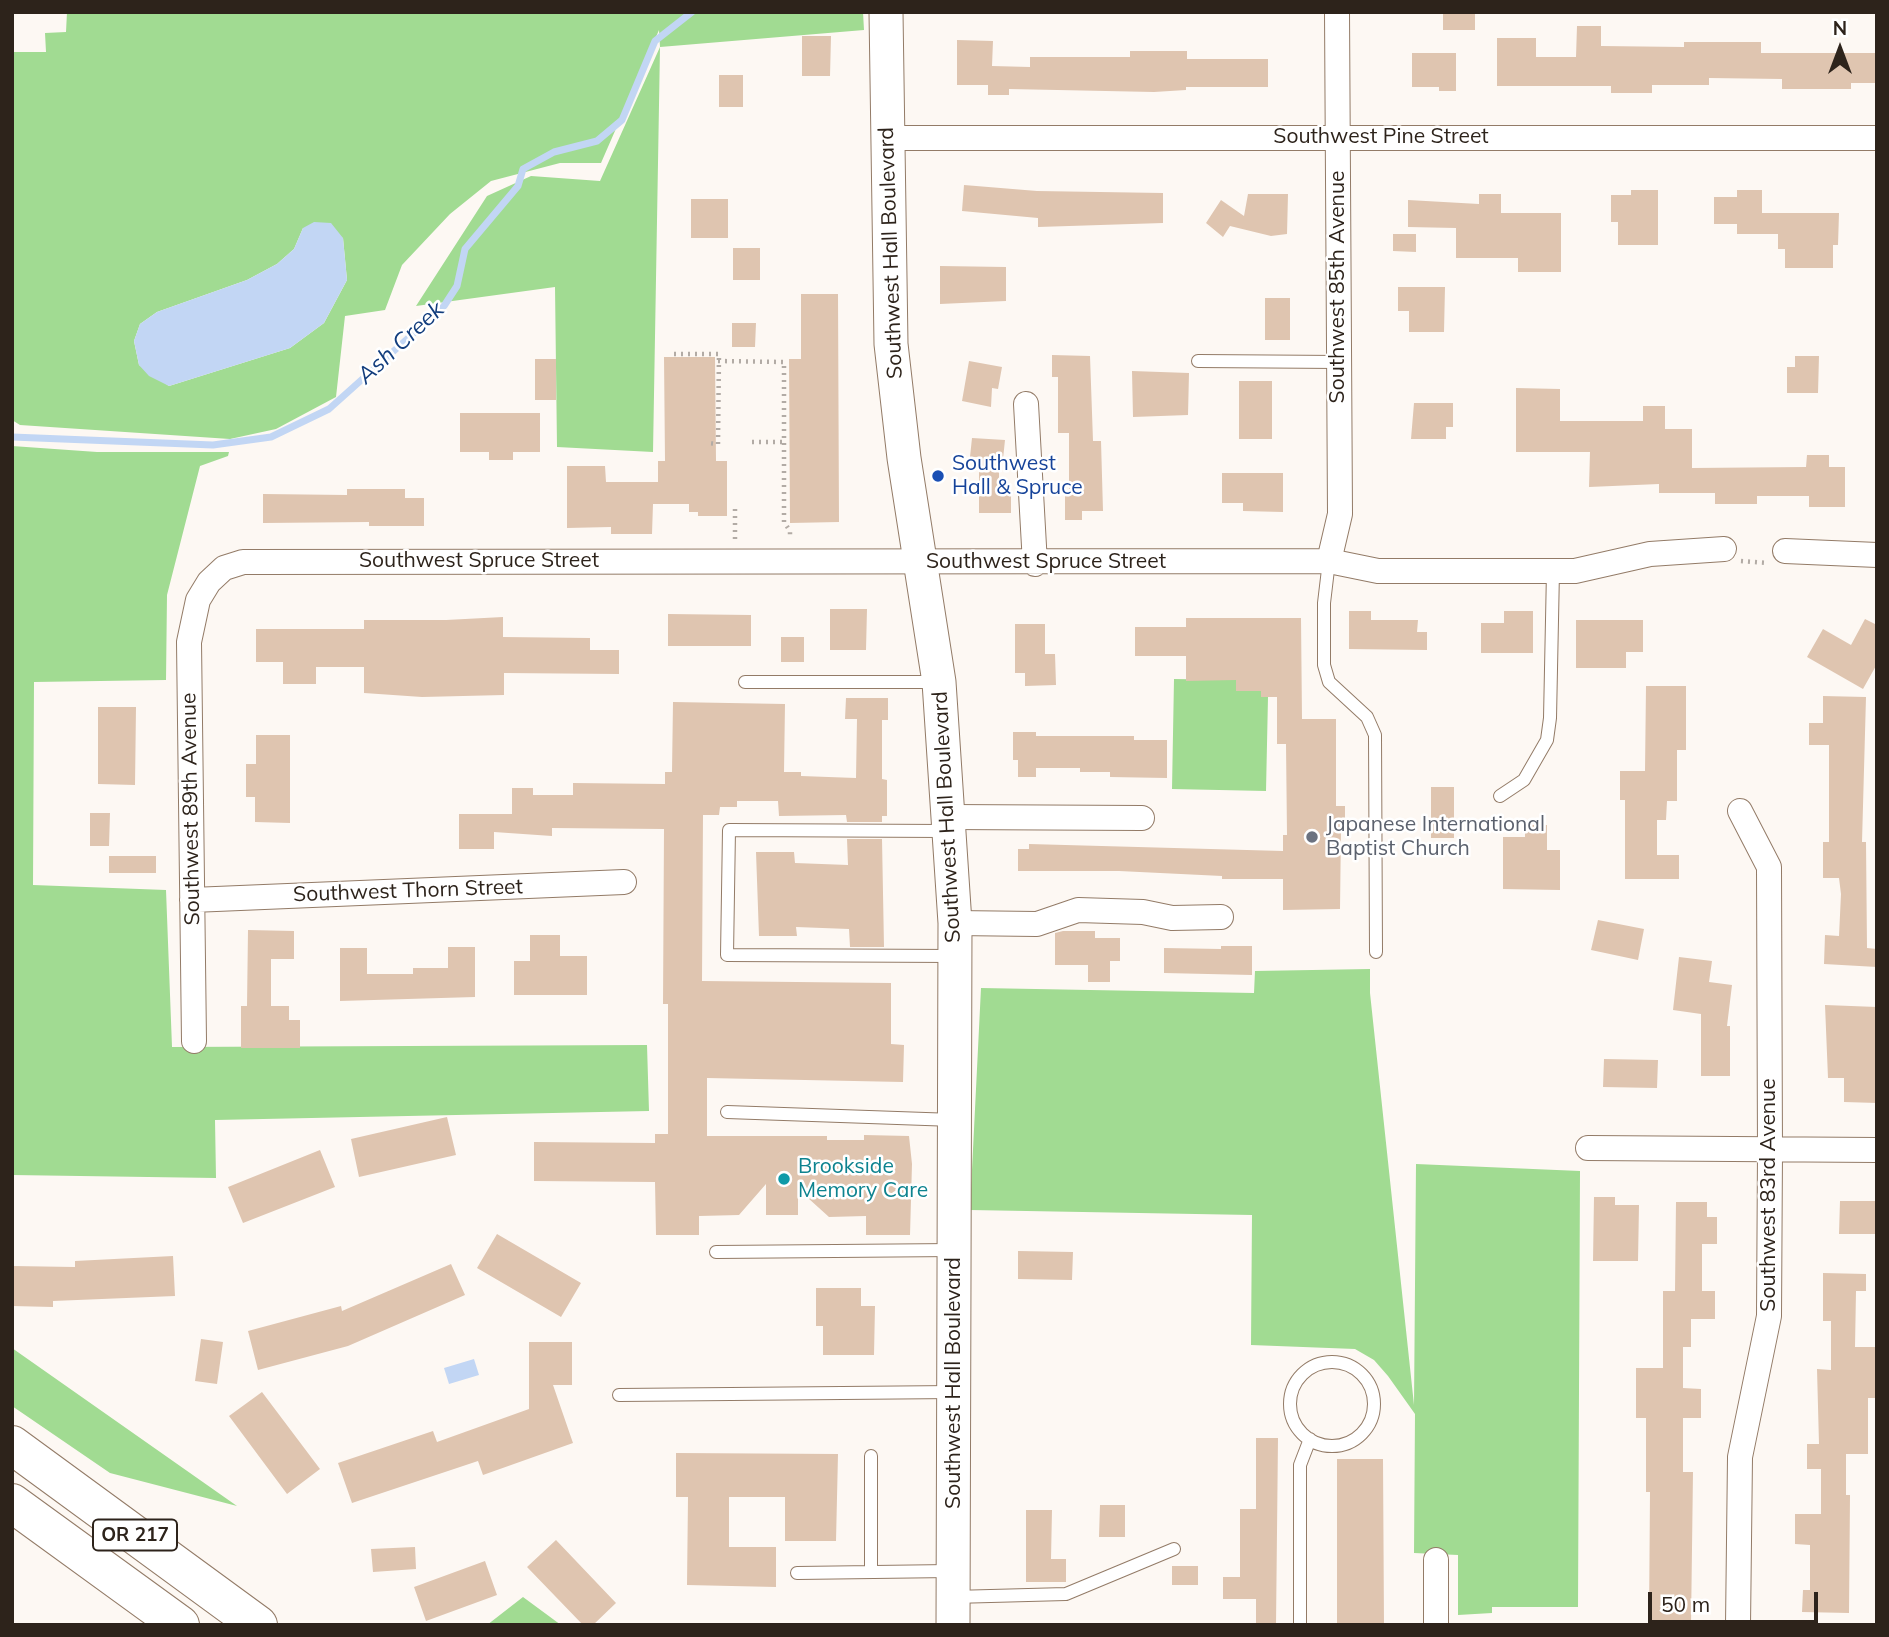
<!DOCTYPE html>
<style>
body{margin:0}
#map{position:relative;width:1889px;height:1637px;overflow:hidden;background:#fdf8f3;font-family:Mulish,sans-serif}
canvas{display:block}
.frame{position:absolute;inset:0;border:14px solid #2d231b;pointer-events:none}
.north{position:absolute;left:1805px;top:14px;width:70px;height:70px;-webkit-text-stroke:5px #fff;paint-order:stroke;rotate:0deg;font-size:19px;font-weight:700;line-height:28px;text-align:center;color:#2d231b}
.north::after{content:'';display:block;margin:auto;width:24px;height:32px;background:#2d231b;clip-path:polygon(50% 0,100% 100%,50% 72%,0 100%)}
.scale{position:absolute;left:1648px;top:1592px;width:170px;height:32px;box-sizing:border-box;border:4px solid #2d231b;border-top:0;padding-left:9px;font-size:21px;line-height:24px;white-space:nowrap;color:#2d231b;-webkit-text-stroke:5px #fff;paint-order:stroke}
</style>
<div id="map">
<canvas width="1889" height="1637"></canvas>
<div class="frame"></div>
<div class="north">N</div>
<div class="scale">50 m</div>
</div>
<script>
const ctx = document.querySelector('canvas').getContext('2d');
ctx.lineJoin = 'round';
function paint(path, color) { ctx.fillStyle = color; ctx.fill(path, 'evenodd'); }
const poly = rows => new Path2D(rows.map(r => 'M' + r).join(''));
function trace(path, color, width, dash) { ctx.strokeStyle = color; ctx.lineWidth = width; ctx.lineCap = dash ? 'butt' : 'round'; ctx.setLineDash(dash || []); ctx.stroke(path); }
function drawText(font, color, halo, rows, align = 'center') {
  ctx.font = font + ' Mulish,sans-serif'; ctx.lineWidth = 5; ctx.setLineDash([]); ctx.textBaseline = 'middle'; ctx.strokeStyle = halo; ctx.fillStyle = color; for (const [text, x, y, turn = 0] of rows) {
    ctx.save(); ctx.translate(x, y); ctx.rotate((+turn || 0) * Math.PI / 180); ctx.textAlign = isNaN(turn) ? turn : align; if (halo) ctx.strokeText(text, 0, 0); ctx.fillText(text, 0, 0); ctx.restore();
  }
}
const green = poly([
 [67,12,863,12,864,30,660,47,653,452,557,447,555,287,416,306,487,196,531,176,600,181,660,47,659,30,601,163,560,163,491,181,450,214,402,265,385,310,345,316,336,397,276,429,230,439,20,425,12,420,12,52,46,52,45,33,66,32],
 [303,228,343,238,347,280,324,323,290,348,169,386,139,365,134,341,140,324,157,312,247,280,277,264,294,249],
 [12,446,97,452,229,452,228,456,200,466,167,595,166,680,34,682,33,885,166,890,172,1047,647,1045,649,1111,215,1120,216,1178,12,1175],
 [1174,679,1236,680,1236,690,1261,691,1268,697,1266,791,1172,789],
 [1370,969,1370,993,1414,1405,1416,1164,1580,1171,1578,1607,1492,1607,1492,1613,1458,1615,1458,1555,1414,1553,1415,1414,1388,1376,1374,1360,1355,1349,1251,1345,1252,1215,970,1210,981,988,1254,993,1255,971],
 [12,1348,237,1506,110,1473,12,1406],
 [523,1597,561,1625,487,1625]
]);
const water = poly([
 [314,222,331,223,343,238,347,280,324,323,290,348,169,386,149,376,139,365,134,341,140,324,157,312,247,280,277,264,294,249,303,228],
 [474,1359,479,1375,449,1384,444,1368]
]);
const stream = poly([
 [12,437,213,445,271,437,329,409,444,306,457,286,465,249,518,186,523,169,554,152,597,141,622,120,655,41,692,12]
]);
const building = poly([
 [1443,12,1475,12,1475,30,1443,30],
 [1577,26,1601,26,1601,46,1684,47,1684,42,1761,42,1761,53,1877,53,1877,83,1851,83,1851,89,1782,89,1782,79,1709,78,1709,85,1652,85,1652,93,1611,93,1611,86,1497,86,1497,38,1536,38,1536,57,1576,57],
 [802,36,831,36,830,76,802,76],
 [957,40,993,41,992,66,1030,67,1030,57,1130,57,1130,51,1187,51,1187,59,1268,59,1268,87,1186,87,1186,90,1154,92,1009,89,1009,95,988,95,988,85,957,85],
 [1412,53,1456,53,1456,91,1439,91,1439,87,1412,87],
 [719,75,743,75,743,107,719,107],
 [964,185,1037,191,1163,193,1163,223,1038,227,1038,218,962,211],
 [1631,190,1658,190,1658,245,1618,245,1618,222,1611,222,1611,195,1631,195],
 [1737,190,1762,190,1762,213,1839,213,1838,245,1833,245,1833,268,1785,268,1785,249,1778,249,1778,234,1737,234,1737,224,1714,224,1714,197,1737,197],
 [1248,194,1288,194,1287,234,1271,236,1230,226,1223,237,1206,223,1221,200,1244,216],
 [1479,194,1501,194,1501,213,1561,213,1561,272,1518,272,1518,258,1456,258,1456,228,1408,227,1408,200,1479,204],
 [691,199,728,199,728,238,691,238],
 [1393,234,1416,234,1416,252,1393,251],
 [733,248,760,248,760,280,733,280],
 [940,266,1006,267,1006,301,940,304],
 [1398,287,1445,287,1444,332,1409,332,1409,311,1398,311],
 [801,294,838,294,839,522,790,523,789,359,801,359],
 [1265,298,1290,298,1290,340,1265,340],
 [732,323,756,323,755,347,732,347],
 [1052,355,1090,356,1093,441,1101,441,1103,511,1082,511,1082,520,1065,520,1065,492,1069,492,1069,433,1058,433,1058,377,1052,377],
 [1795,356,1819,356,1818,393,1787,393,1787,367,1795,367],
 [664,357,715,357,716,461,727,461,727,516,698,516,698,512,689,512,689,504,653,504,652,534,611,534,611,527,567,528,567,466,605,466,606,482,658,482,658,461,665,461],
 [535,359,556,359,556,400,535,400],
 [969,361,1002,367,998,389,992,388,991,407,962,401],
 [1132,371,1189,373,1188,415,1133,417],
 [1239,381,1272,381,1272,439,1239,439],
 [1516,388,1560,389,1560,421,1643,421,1643,406,1665,406,1665,429,1692,429,1692,468,1806,467,1807,455,1829,455,1829,467,1845,467,1845,507,1809,507,1809,496,1757,496,1757,504,1715,504,1715,493,1659,493,1659,484,1589,487,1590,452,1516,452],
 [1414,403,1453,403,1453,427,1446,427,1446,439,1411,439],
 [460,413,540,413,540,452,513,452,513,460,489,460,489,452,460,452],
 [972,438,1005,440,1003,459,999,459,999,494,1011,494,1011,513,979,513,979,457,970,457],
 [1222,473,1283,473,1283,512,1243,511,1243,503,1222,503],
 [347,489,405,489,405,498,424,498,424,526,369,526,369,522,263,523,263,494,347,495],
 [830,609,867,609,866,650,830,650],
 [1349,611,1371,611,1371,620,1418,620,1417,632,1427,632,1427,650,1349,649],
 [1504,611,1533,611,1533,653,1481,653,1481,623,1504,623],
 [668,614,751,615,751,646,668,646],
 [503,617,503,637,590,638,590,650,619,650,619,674,504,673,504,695,422,697,364,693,364,667,316,667,316,684,283,684,283,662,256,662,256,629,364,629,364,620,446,620],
 [1186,618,1301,618,1302,719,1336,719,1336,806,1345,806,1345,827,1341,827,1340,909,1283,910,1283,879,1222,879,1222,876,1119,871,1018,871,1018,849,1029,849,1029,844,1283,851,1283,835,1287,835,1286,744,1277,744,1277,697,1261,697,1261,691,1236,691,1236,680,1186,681,1186,656,1135,656,1135,627,1186,627],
 [1865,619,1877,625,1877,664,1863,689,1807,657,1823,629,1851,645],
 [1576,620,1643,620,1643,652,1626,652,1626,668,1576,668],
 [1015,624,1045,624,1045,654,1055,654,1056,685,1025,686,1025,673,1015,673],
 [781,637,804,637,804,662,781,662],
 [1646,686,1686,686,1686,750,1677,750,1677,801,1667,801,1666,820,1657,820,1657,855,1679,855,1679,879,1625,879,1625,800,1620,800,1620,771,1645,771],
 [1823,696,1866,697,1862,842,1866,842,1867,948,1877,949,1877,967,1824,964,1825,935,1839,936,1841,894,1839,878,1823,878,1823,842,1829,842,1829,745,1809,745,1809,723,1823,723],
 [846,698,888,698,888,720,882,720,882,779,887,780,887,816,882,816,882,822,847,822,846,815,779,816,778,801,737,801,737,807,720,807,719,815,703,815,702,981,891,983,891,1044,904,1045,903,1082,707,1078,707,1136,827,1136,827,1140,864,1140,864,1135,909,1136,912,1164,910,1235,866,1235,866,1216,829,1217,798,1189,798,1215,766,1215,766,1184,739,1215,699,1216,699,1235,656,1235,655,1182,534,1181,534,1142,655,1143,655,1134,668,1134,668,1004,663,1004,664,829,552,828,552,836,494,832,494,849,459,849,459,814,512,814,512,788,533,788,533,795,573,795,573,783,665,784,665,772,672,772,673,702,785,704,784,772,801,772,801,776,856,778,857,719,845,719],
 [98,707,136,707,135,785,98,784],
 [1013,732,1036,732,1036,736,1134,736,1134,740,1167,740,1167,778,1110,777,1110,772,1080,772,1080,768,1036,768,1036,777,1018,777,1018,760,1013,760],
 [256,735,290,735,290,823,255,822,255,797,246,797,246,764,256,764],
 [1431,787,1454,787,1454,838,1431,838],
 [90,813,110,813,109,846,90,846],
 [1525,825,1547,825,1547,850,1560,850,1560,890,1503,889,1503,837,1525,837],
 [847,839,882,839,884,947,850,947,849,929,796,927,797,936,759,936,756,852,794,852,795,863,848,865],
 [109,856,156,856,156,873,109,873],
 [1598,920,1644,929,1638,960,1591,950],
 [248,930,294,931,294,959,271,959,271,1006,289,1006,289,1020,300,1020,300,1048,241,1048,241,1006,247,1006],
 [1063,931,1095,931,1095,938,1120,938,1120,961,1110,961,1110,982,1088,982,1088,965,1055,965,1055,933],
 [530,935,560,935,560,956,587,956,587,995,514,995,514,961,530,961],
 [1221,946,1252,946,1252,975,1164,973,1164,948,1221,949],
 [448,947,475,947,475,997,340,1001,340,948,367,948,367,974,413,974,413,968,448,968],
 [1679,957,1712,961,1709,982,1732,985,1727,1026,1730,1026,1730,1076,1701,1076,1701,1014,1673,1010],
 [1825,1005,1877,1007,1877,1103,1844,1102,1844,1078,1828,1078],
 [1604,1059,1658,1060,1657,1088,1603,1087],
 [447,1117,456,1155,359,1177,351,1139],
 [320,1150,335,1187,243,1223,228,1187],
 [1594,1197,1615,1197,1615,1205,1639,1205,1638,1261,1593,1261],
 [1840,1201,1877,1201,1877,1234,1839,1234],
 [1676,1202,1707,1202,1707,1217,1717,1217,1717,1244,1702,1244,1702,1291,1715,1291,1715,1319,1691,1319,1691,1347,1683,1347,1683,1388,1701,1389,1701,1418,1683,1418,1683,1472,1693,1472,1691,1625,1659,1625,1659,1621,1649,1621,1650,1492,1646,1492,1646,1418,1636,1418,1636,1368,1663,1368,1663,1291,1675,1291],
 [497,1234,581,1283,561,1317,477,1268],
 [1018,1251,1073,1252,1072,1280,1018,1279],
 [173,1256,175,1296,53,1301,53,1307,12,1306,12,1266,75,1267,75,1261],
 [451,1264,465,1295,348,1346,258,1370,248,1331,341,1306,342,1311],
 [1823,1273,1866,1274,1866,1291,1856,1291,1855,1347,1877,1347,1877,1398,1868,1398,1868,1454,1846,1454,1846,1495,1850,1495,1849,1613,1802,1612,1803,1590,1810,1590,1810,1545,1795,1544,1795,1514,1821,1514,1821,1469,1807,1469,1807,1444,1819,1444,1817,1369,1831,1370,1831,1321,1823,1321],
 [816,1288,861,1288,861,1306,875,1306,874,1355,823,1355,823,1326,816,1326],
 [201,1339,223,1342,217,1384,195,1381],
 [529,1342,572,1342,572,1385,553,1385,573,1443,483,1475,478,1461,352,1503,338,1463,433,1431,437,1442,529,1409],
 [262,1392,320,1469,287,1494,229,1416],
 [1256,1438,1278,1438,1276,1625,1256,1625,1256,1599,1223,1599,1223,1577,1240,1577,1240,1509,1256,1509],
 [676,1453,838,1454,836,1541,785,1541,785,1497,729,1497,729,1547,776,1547,776,1587,687,1585,688,1497,676,1497],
 [1337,1459,1383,1459,1384,1625,1337,1625],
 [1100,1505,1125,1505,1125,1537,1099,1537],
 [1026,1510,1052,1510,1051,1559,1066,1559,1066,1582,1026,1582],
 [556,1540,616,1603,593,1625,583,1625,527,1567],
 [415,1547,416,1569,373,1572,371,1549],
 [485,1561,497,1595,426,1621,414,1587],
 [1172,1566,1198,1566,1198,1585,1172,1585]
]);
const path = poly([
 [674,354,719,354,718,444,707,443],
 [718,361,784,362,784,522,790,531,790,539],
 [752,442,784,442],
 [735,509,735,539],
 [1741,561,1767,563]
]);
const lane = poly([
 [1198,361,1339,362],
 [1329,561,1324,603,1324,665,1329,682,1367,717,1375,735,1376,952],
 [745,682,938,682],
 [1500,796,1524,780,1547,740,1550,718,1553,571],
 [946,831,729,830,727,955,955,956],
 [727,1112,954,1120],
 [716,1252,954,1250],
 '1290 1404a42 42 0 1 1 84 0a42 42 0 1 1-84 0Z',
 [619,1395,954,1392],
 [871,1572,871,1456],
 [797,1573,950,1571],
 [953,1597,1066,1594,1174,1549],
 [1300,1625,1300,1465,1310,1439]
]);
const street = poly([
 [886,138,1877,138],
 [1026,404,1035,564],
 [1785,551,1877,555],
 [1329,561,1340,514,1337,12],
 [949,817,1142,818],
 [192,900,624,882],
 [955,923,1037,924,1078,910,1143,912,1172,918,1221,917],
 [194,1041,189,642,198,600,209,582,224,568,243,562,1329,561,1378,571,1575,571,1650,554,1724,549],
 [1588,1148,1877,1150],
 [1436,1625,1436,1560],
 [1738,1625,1740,1457,1769,1316,1770,1152,1769,867,1740,811]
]);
const secondary = poly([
 [886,12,891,344,904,458,939,682,955,923,953,1625]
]);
const highway = poly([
 [12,1445,258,1625],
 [12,1503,180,1625]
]);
const markers = [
 [938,476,7,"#1a4fb4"],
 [1312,837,7,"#6b7280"],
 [784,1179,7,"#0f9aa8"]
];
const shields = [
 [135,1535,84]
];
const shieldNames = [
 ["OR 217",135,1535]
];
const streetNames = [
 ["Southwest Pine Street",1381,137],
 ["Southwest Hall Boulevard",891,253,-92],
 ["Southwest 85th Avenue",1338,287,-90],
 ["Southwest Spruce Street",479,561],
 ["Southwest Spruce Street",1046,562],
 ["Southwest 89th Avenue",191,809,-91],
 ["Southwest Hall Boulevard",947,817,-93],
 ["Southwest Thorn Street",408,891,-2],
 ["Southwest 83rd Avenue",1769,1195,-90],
 ["Southwest Hall Boulevard",954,1383,-90]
];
const transitNames = [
 ["Southwest",952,464],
 ["Hall & Spruce",952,488]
];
const worshipNames = [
 ["Japanese International",1326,825],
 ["Baptist Church",1326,849]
];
const cultureNames = [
 ["Brookside",798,1167],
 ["Memory Care",798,1191]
];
const waterNames = [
 ["Ash Creek",401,343,-43]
];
paint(green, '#a1db92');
paint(water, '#c2d6f4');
trace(stream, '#c2d6f4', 7);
paint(building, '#dfc5b0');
trace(lane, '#937b67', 14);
trace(street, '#937b67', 26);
trace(secondary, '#937b67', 35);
trace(highway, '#937b67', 40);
trace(path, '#b2aba5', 4.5, [2, 5]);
trace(lane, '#fff', 12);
trace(street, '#fff', 24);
trace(secondary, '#fff', 33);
trace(highway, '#fff', 38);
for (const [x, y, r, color] of markers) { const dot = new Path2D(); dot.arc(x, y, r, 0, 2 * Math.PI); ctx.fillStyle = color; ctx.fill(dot); trace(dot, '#fff', 2.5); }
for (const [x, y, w] of shields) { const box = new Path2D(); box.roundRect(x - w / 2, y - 15.5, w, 31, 5); ctx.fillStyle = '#fff'; ctx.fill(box); trace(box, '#2d231b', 2); }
drawText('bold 19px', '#2d231b', null, shieldNames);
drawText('21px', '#2d231b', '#fff', streetNames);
drawText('21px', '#164399', '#fff', transitNames, 'left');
drawText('21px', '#5b616d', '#fff', worshipNames, 'left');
drawText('21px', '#0d838f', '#fff', cultureNames, 'left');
drawText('italic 23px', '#123d7d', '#fff', waterNames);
</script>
